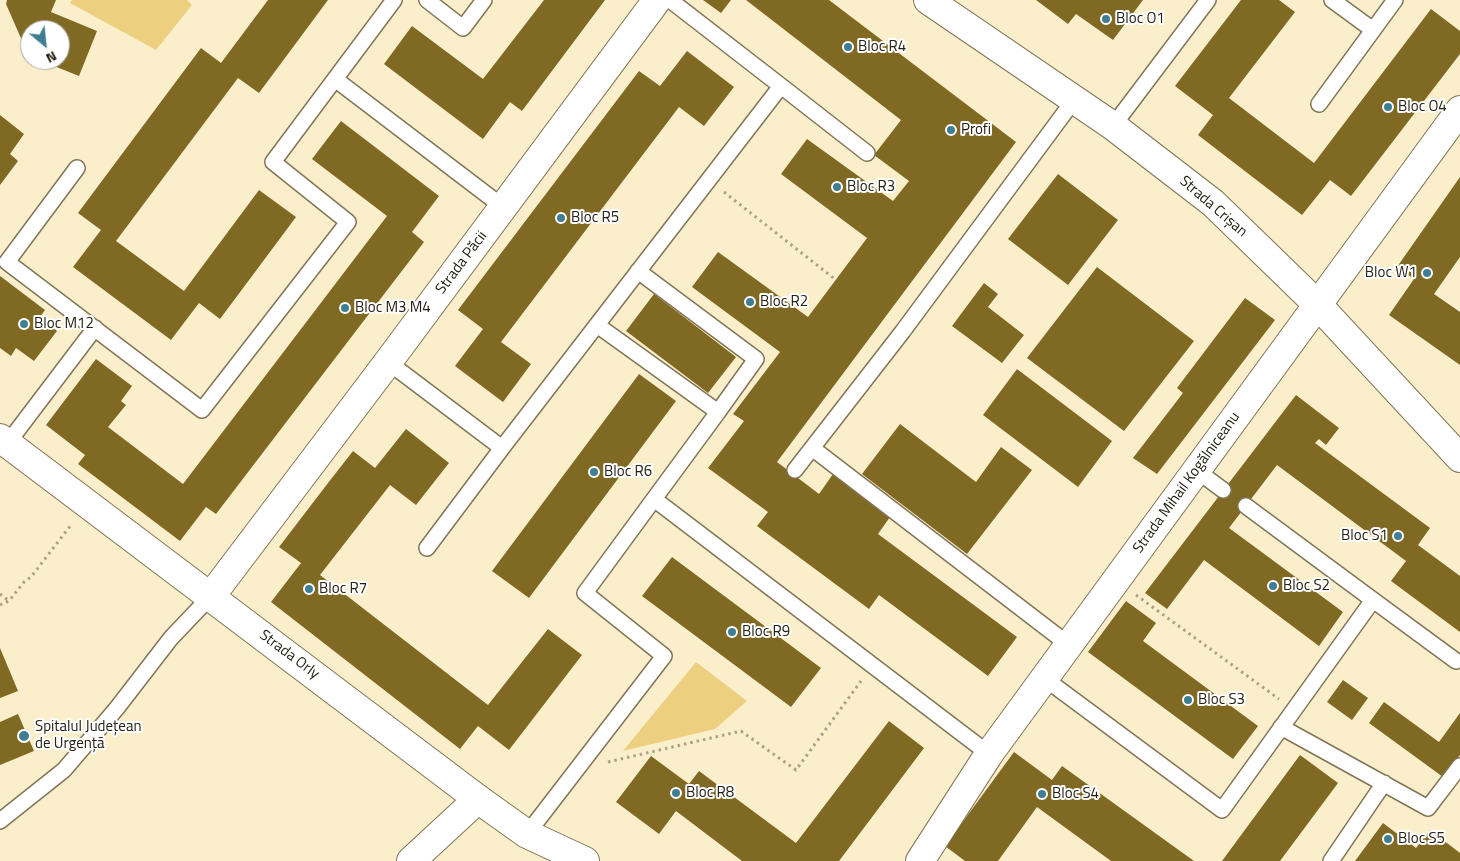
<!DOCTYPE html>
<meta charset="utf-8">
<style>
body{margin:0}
#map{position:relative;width:1460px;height:861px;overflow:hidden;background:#fbeecb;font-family:"Titillium Web",sans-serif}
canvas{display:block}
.north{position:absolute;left:20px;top:20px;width:50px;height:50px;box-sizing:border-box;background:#fff;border:1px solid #a7a6a1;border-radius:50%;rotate:152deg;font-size:14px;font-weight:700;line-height:20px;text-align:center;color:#242013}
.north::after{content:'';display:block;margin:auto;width:18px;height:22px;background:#3f7e92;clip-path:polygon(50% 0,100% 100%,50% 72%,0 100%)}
</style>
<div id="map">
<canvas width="1460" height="861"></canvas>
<div class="north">N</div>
</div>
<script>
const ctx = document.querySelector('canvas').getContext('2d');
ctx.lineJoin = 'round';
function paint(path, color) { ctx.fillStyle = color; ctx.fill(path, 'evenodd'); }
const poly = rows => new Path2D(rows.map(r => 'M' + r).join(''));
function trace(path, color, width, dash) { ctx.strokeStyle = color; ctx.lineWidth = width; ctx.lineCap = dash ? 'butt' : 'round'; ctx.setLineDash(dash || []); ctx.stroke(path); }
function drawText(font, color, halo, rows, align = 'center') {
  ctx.font = font + ' "Titillium Web",sans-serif'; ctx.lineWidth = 4; ctx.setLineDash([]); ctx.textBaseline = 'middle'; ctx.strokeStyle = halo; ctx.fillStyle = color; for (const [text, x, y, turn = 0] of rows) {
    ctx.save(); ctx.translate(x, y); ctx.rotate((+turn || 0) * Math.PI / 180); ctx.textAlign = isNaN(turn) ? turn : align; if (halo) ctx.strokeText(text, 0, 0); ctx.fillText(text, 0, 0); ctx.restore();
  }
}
const green = poly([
 [72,0,187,0,192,5,156,50,70,3],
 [696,662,747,701,715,729,623,751]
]);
const building = poly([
 [7,0,56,0,51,12,97,31,79,76,39,60,60,60,60,30,30,30,30,59,6,4],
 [268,0,328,0,259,93,238,78,116,241,184,291,259,190,296,217,220,319,199,303,171,340,73,267,101,230,78,213,201,48,221,63],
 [544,0,605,0,522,111,510,102,483,139,384,64,412,26,483,79],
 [703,0,731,0,721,13],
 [746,0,829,0,1016,142,777,462,819,494,833,474,890,517,878,534,1017,637,988,676,879,595,869,609,757,526,768,512,708,468,744,421,733,414,780,352,692,287,718,252,808,317,867,238,781,174,807,139,893,201,909,181,874,155,901,120],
 [1036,0,1143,0,1113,40,1076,14,1068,24],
 [1241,0,1279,0,1295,12,1229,98,1314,163,1431,9,1460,31,1460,54,1351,196,1330,180,1302,215,1198,135,1213,115,1175,86],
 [687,51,734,87,704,126,679,107,501,342,531,364,503,402,455,366,483,329,458,310,639,71,660,86],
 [0,115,24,134,10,154,18,161,0,185],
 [341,121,439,196,412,232,424,242,216,514,206,507,180,541,78,464,85,455,46,425,96,359,132,386,121,401,126,405,108,427,183,484,387,216,312,159],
 [1058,174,1118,220,1068,285,1008,239],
 [1460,177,1460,257,1434,294,1460,312,1460,365,1389,315,1414,279,1397,267],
 [1097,267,1194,341,1124,431,1027,358],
 [0,276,45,310,40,317,57,331,34,361,16,348,11,356,0,348],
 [984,283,998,294,988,307,1024,335,1002,363,952,326],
 [654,294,736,357,708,393,626,331],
 [1245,298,1275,320,1157,474,1133,458,1183,393,1177,388],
 [1017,369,1112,441,1078,487,983,415],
 [639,374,676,401,529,598,492,571],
 [1296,395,1339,428,1326,445,1319,439,1315,443,1430,528,1418,545,1460,576,1460,632,1391,581,1406,561,1277,465,1229,528,1343,612,1319,646,1204,560,1167,609,1145,593],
 [900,424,976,482,1001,447,1032,470,967,554,862,474],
 [406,429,449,463,416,505,390,485,320,575,488,705,548,629,582,655,509,750,478,726,460,749,271,602,301,563,279,547,328,483,353,451,375,468],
 [672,557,821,668,791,707,642,596],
 [1126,601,1156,623,1143,641,1258,726,1233,759,1088,652],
 [0,648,18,691,0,698],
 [1343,680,1368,698,1352,720,1327,702],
 [1384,702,1439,742,1460,713,1460,755,1443,777,1369,723],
 [18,714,34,751,0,765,0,722],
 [889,721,924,748,839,861,742,861,676,811,659,834,616,802,651,756,689,784,699,771,796,843],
 [1014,752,1052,780,1062,766,1194,861,1111,861,1037,807,998,861,965,861,945,846],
 [1300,755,1338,783,1280,861,1222,861],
 [1383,823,1416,848,1430,830,1460,853,1460,861,1355,861]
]);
const path = poly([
 [724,192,836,280],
 [0,594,9,601],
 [1136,595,1279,699],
 [0,605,9,601,24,582,31,577,71,525],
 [608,762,741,731,796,770,861,681]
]);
const lane = poly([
 [427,0,463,28,484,0],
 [1332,0,1373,30],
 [335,79,503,207],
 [781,86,867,153],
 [1319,104,1395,0],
 [1113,126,1208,0],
 [77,168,7,262,202,410,348,222,273,162,394,0],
 [597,325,718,412,756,359,638,271],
 [388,362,502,448,781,86,670,0],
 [7,444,95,328],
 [812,448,1069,645],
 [795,470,903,331,1074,100],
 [1196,470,1223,490],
 [654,499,718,412],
 [1246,506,1373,600],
 [427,548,502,448],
 [1044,678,1222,810,1373,600,1456,661],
 [1281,727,1428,808,1460,766],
 [0,821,64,770,117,708,171,638,211,596],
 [527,834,664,656,585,593,654,499,989,754],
 [1331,861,1384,783]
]);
const street = poly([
 [928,0,1113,126,1213,203,1317,304,1460,458],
 [211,596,388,362,657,0],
 [411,861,478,799],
 [920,861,989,754,1460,110]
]);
const secondary = poly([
 [0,438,478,799,527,834,585,861]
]);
const markers = [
 [1106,19,5,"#3f7e92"],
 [848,47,5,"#3f7e92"],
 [1388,107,5,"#3f7e92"],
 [951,130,5,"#3f7e92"],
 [837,187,5,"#3f7e92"],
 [561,218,5,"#3f7e92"],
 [1427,273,5,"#3f7e92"],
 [750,302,5,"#3f7e92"],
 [345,308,5,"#3f7e92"],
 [24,324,5,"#3f7e92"],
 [594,472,5,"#3f7e92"],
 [1398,536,5,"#3f7e92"],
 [1273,586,5,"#3f7e92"],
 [309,589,5,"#3f7e92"],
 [732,632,5,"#3f7e92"],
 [1188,700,5,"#3f7e92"],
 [24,736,6,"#3f7e92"],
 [676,793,5,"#3f7e92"],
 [1042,794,5,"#3f7e92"],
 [1388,839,5,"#3f7e92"]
];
const poiNames = [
 ["Bloc O1",1116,19],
 ["Bloc R4",858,47],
 ["Bloc O4",1398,107],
 ["Profi",961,130],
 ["Bloc R3",847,187],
 ["Bloc R5",571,218],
 ["Bloc W1",1417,273,"right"],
 ["Bloc R2",760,302],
 ["Bloc M3 M4",355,308],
 ["Bloc M12",34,324],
 ["Bloc R6",604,472],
 ["Bloc S1",1388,536,"right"],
 ["Bloc S2",1283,586],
 ["Bloc R7",319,589],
 ["Bloc R9",742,632],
 ["Bloc S3",1198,700],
 ["Spitalul Județean",35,727],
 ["de Urgență",35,744],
 ["Bloc R8",686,793],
 ["Bloc S4",1052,794],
 ["Bloc S5",1398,839]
];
const streetNames = [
 ["Strada Crișan",1213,207,41],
 ["Strada Păcii",462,263,-53],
 ["Strada Mihail Kogălniceanu",1187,483,-54],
 ["Strada Orly",289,655,37]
];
paint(green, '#edd07f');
paint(building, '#806923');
trace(lane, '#817556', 18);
trace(street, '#817556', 30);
trace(secondary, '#817556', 30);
trace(path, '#aca287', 3, [2.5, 4]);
trace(lane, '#fff', 15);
trace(street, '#fff', 28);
trace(secondary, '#fff', 28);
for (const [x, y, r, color] of markers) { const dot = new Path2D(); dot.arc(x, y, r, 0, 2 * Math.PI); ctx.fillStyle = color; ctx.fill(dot); trace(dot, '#fff', 2); }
drawText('15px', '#242013', '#fff', poiNames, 'left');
drawText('15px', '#242013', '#fff', streetNames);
</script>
